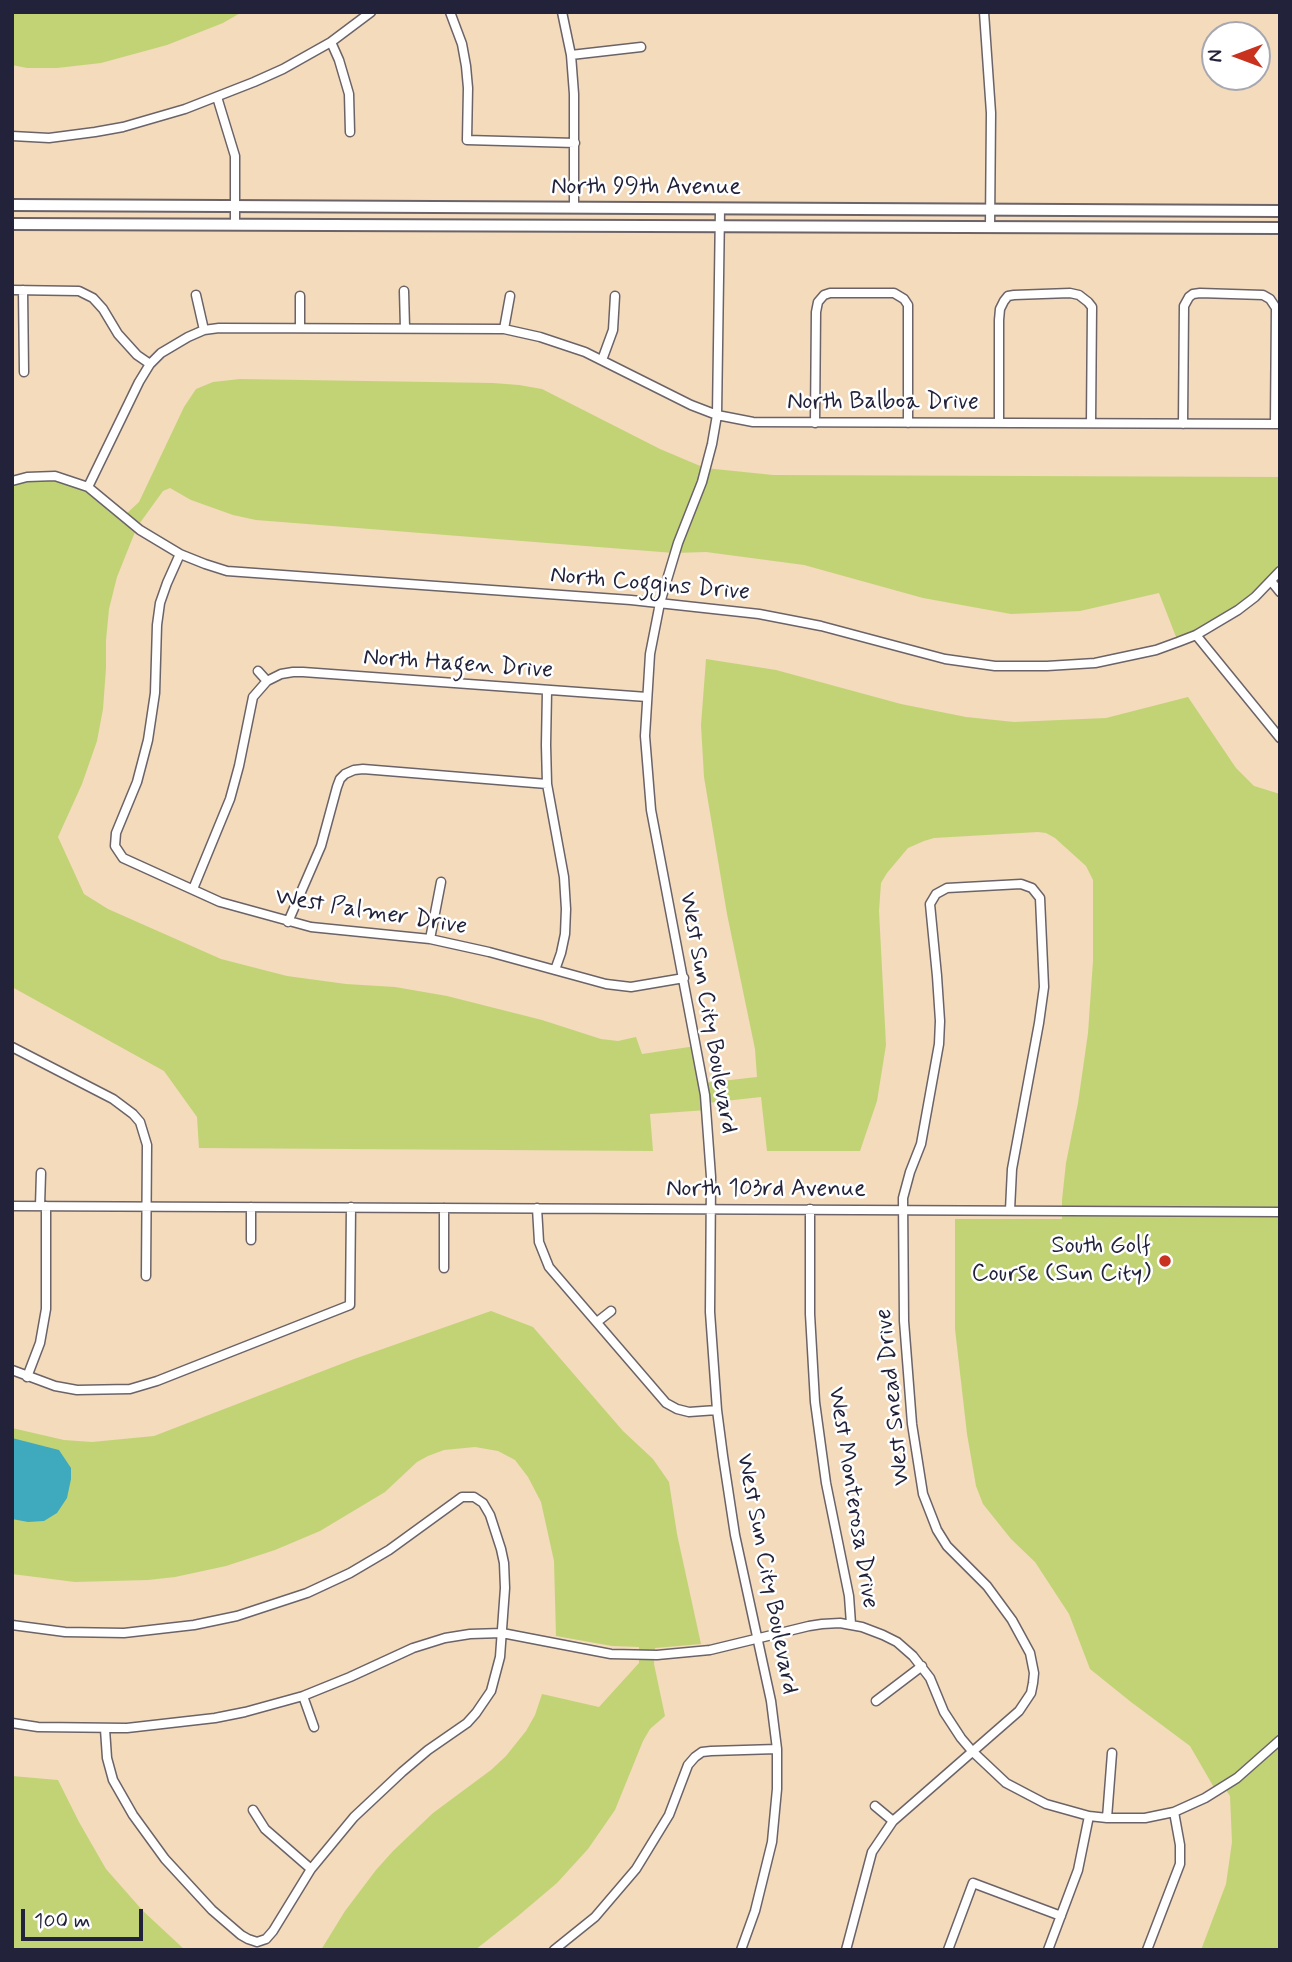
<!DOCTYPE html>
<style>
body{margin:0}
#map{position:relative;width:1292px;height:1962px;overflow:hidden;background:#f3dbbc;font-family:Mynerve,sans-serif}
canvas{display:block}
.frame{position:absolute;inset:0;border:14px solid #22223b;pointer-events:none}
.north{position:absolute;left:1201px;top:21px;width:70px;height:70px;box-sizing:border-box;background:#fff;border:2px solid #a7a7b1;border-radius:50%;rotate:270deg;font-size:19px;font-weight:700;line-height:28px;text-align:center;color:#22223b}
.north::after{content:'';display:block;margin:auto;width:24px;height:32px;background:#c8321e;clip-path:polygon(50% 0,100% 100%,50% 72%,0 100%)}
.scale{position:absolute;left:21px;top:1909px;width:122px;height:32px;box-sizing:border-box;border:4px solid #22223b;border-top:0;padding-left:9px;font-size:21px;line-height:24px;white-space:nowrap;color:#22223b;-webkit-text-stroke:5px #fff;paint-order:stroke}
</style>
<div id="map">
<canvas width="1292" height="1962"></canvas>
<div class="frame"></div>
<div class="north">N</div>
<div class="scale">100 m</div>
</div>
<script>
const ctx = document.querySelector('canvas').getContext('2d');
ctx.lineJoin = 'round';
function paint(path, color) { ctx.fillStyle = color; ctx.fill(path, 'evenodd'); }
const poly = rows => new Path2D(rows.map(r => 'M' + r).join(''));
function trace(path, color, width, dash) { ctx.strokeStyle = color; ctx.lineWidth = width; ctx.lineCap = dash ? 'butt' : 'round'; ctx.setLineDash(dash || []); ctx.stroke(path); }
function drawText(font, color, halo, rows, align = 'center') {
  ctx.font = font + ' Mynerve,sans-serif'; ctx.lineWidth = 5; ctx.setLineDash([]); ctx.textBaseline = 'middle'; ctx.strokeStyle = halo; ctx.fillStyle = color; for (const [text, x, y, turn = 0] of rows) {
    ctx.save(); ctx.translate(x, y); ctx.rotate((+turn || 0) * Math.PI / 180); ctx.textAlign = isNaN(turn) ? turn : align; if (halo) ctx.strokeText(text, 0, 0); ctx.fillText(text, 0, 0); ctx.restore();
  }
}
const green = poly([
 [12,12,242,12,223,23,167,45,101,63,57,68,27,68,12,65],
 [240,379,493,383,519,385,542,389,660,449,705,468,773,475,1280,477,1280,571,1255,596,1178,642,1159,593,1080,611,1011,614,923,598,804,565,706,552,674,553,256,520,233,515,191,500,170,488,163,491,137,527,117,577,109,609,106,640,106,668,103,709,97,741,82,784,58,837,84,894,108,909,221,959,287,976,346,984,395,987,447,996,542,1020,601,1039,618,1041,636,1037,642,1054,696,1046,704,1083,757,1077,755,1049,727,914,704,777,701,725,706,659,776,670,901,704,966,717,1014,722,1106,718,1188,697,1236,768,1254,786,1280,794,1280,1950,1201,1950,1226,1884,1232,1842,1230,1796,1224,1787,1216,1791,1190,1746,1131,1702,1090,1669,1069,1614,1035,1562,1011,1539,983,1504,976,1486,967,1434,955,1329,955,1219,1062,1219,1062,1200,1066,1163,1078,1103,1088,1033,1093,961,1093,880,1086,866,1055,838,1046,833,1038,832,934,838,924,841,908,848,887,873,881,883,879,911,886,1045,877,1101,860,1151,767,1151,761,1097,707,1103,707,1110,650,1114,653,1151,199,1148,197,1117,164,1071,12,987,12,481,42,476,88,487,124,516,139,502,184,407,196,389,213,382],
 [491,1311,533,1327,623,1431,653,1459,669,1482,677,1534,701,1644,655,1648,654,1664,665,1716,650,1729,643,1741,615,1810,588,1849,557,1883,518,1916,475,1950,321,1950,345,1911,376,1870,393,1851,433,1813,491,1770,506,1756,526,1731,535,1715,542,1694,599,1707,639,1663,639,1647,612,1646,556,1636,554,1561,541,1502,528,1477,515,1460,498,1451,475,1447,444,1450,428,1456,417,1462,385,1492,320,1531,275,1550,226,1566,175,1577,148,1580,75,1582,12,1574,12,1428,64,1440,92,1442,154,1436,354,1359],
 [12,1776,58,1780,79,1822,106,1869,143,1911,185,1950,12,1950]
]);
const water = poly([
 [12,1438,59,1450,71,1468,71,1479,67,1498,57,1513,44,1521,28,1522,12,1519]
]);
const minor = poly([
 [450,12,462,44,466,66,468,88,467,140,575,143],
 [562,12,571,55,574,94,574,208],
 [984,12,991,113,990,227],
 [331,42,339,60,349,94,350,132],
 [571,55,641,47],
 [217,97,235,156,235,225],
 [12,136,49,138,95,132,123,127,185,109,254,82,283,69,331,42,371,12],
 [720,209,717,415,712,444,702,482,678,543,660,603,650,654,645,736,651,810,705,1095,711,1177,710,1312,717,1410,723,1456,735,1535,771,1701,777,1749,777,1789,772,1842,755,1911,741,1950],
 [12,290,79,291,93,298,103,309,118,334,137,355,150,364],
 [23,290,24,372],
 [404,291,405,328],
 [196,295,204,330],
 [300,328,300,296],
 [504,329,510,296],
 [602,360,613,330,615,296],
 [815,423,816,312,818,302,824,295,830,293,894,293,904,299,908,305,908,423],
 [999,423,999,320,1000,309,1004,301,1008,296,1014,295,1070,293,1079,295,1088,302,1092,307,1091,423],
 [1183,424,1184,306,1189,297,1193,294,1200,293,1263,295,1270,299,1276,308,1275,424],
 [12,481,27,477,55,476,88,487,140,530,180,554,205,564,227,571,631,600,759,614,821,626,945,659,995,666,1047,666,1095,663,1156,650,1178,642,1196,635,1238,610,1255,597,1280,571],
 [88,487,139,382,150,364,161,353,188,337,204,330,219,328,504,329,540,337,585,352,691,405,717,415,753,422,1280,424],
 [180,554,167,583,160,603,157,625,155,693,148,740,137,782,116,833,115,846,123,858,220,902,311,927,430,939,489,952,606,984,631,987,684,978],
 [1271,581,1280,592],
 [1196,635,1280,738],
 [258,671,267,681],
 [547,691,546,745,547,784,564,877,566,909,565,934,561,953,555,970],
 [193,889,230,799,239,766,253,697,267,681,281,674,293,672,303,672,647,697],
 [288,922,321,846,337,787,340,779,345,774,354,770,363,769,547,784],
 [430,939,441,882],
 [12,1047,113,1099,133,1114,140,1122,147,1145,146,1276],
 [12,1206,1280,1212],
 [40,1206,41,1173],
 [444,1208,444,1268],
 [537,1208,539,1242,549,1267,666,1403,677,1409,689,1412,717,1410],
 [810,1209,810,1314,815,1402,826,1483,849,1596,851,1624],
 [251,1240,251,1207],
 [597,1322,611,1311],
 [12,1370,55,1386,77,1390,130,1389,157,1381,350,1305,351,1207],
 [27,1377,40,1343,46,1309,46,1206],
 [12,1625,65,1632,124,1633,194,1625,237,1616,307,1593,350,1573,389,1550,462,1497,474,1497,483,1503,490,1515,501,1549,504,1563,505,1588,500,1657,491,1691,476,1713,467,1723,428,1750,402,1772,354,1817,311,1869,273,1931,266,1939,257,1942,248,1939,241,1935,212,1910,165,1859,133,1815,113,1780,107,1758,105,1729],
 [303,1696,314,1727],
 [876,1701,922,1666],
 [12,1723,38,1727,127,1728,215,1718,245,1712,303,1696,350,1677,413,1648,445,1638,470,1634,502,1633,611,1654,657,1655,710,1650,809,1626,822,1624,840,1623,862,1627,883,1635,897,1642,913,1656,930,1678,944,1712,961,1738,972,1751,1006,1783,1046,1804,1089,1816,1107,1818,1145,1818,1174,1812,1205,1798,1237,1778,1280,1740],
 [875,1806,893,1821],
 [253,1810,265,1829,311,1869],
 [1107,1818,1112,1753],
 [554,1950,595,1917,636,1869,669,1815,688,1765,695,1757,702,1752,711,1751,777,1749],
 [846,1950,872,1852,893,1821,1019,1711,1031,1693,1033,1683,1034,1673,1030,1653,1012,1620,987,1586,947,1546,937,1530,923,1494,912,1424,904,1321,903,1198,910,1172,921,1144,939,1044,940,1021,937,976,930,904,936,894,947,888,1021,884,1032,888,1040,898,1044,987,1039,1023,1012,1169,1010,1210],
 [948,1950,973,1883,1061,1916],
 [1048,1950,1078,1870,1089,1816],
 [1147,1950,1180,1864,1180,1845,1174,1812]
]);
const major = poly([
 [12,205,1280,211],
 [12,224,1280,228]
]);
const markers = [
 [1165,1261,7,"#c8321e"]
];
const streetNames = [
 ["North 99th Avenue",646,188],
 ["North Balboa Drive",883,403],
 ["North Coggins Drive",650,585,5],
 ["North Hagen Drive",458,665,4],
 ["West Palmer Drive",371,913,9],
 ["West Sun City Boulevard",707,1013,80],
 ["North 103rd Avenue",766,1190],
 ["West Snead Drive",894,1397,-96],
 ["West Monterosa Drive",852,1498,81],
 ["West Sun City Boulevard",766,1574,79]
];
const poiNames = [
 ["South Golf",1151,1247],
 ["Course (Sun City)",1151,1275]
];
paint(green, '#c2d376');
paint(water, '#3fa9be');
trace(minor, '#6b6368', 11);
trace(major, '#6b6368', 14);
trace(minor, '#fff', 8);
trace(major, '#fff', 10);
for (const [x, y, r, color] of markers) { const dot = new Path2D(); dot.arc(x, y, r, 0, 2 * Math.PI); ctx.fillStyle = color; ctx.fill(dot); trace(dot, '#fff', 2.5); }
drawText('24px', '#22223b', '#fff', streetNames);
drawText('24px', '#22223b', '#fff', poiNames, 'right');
</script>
